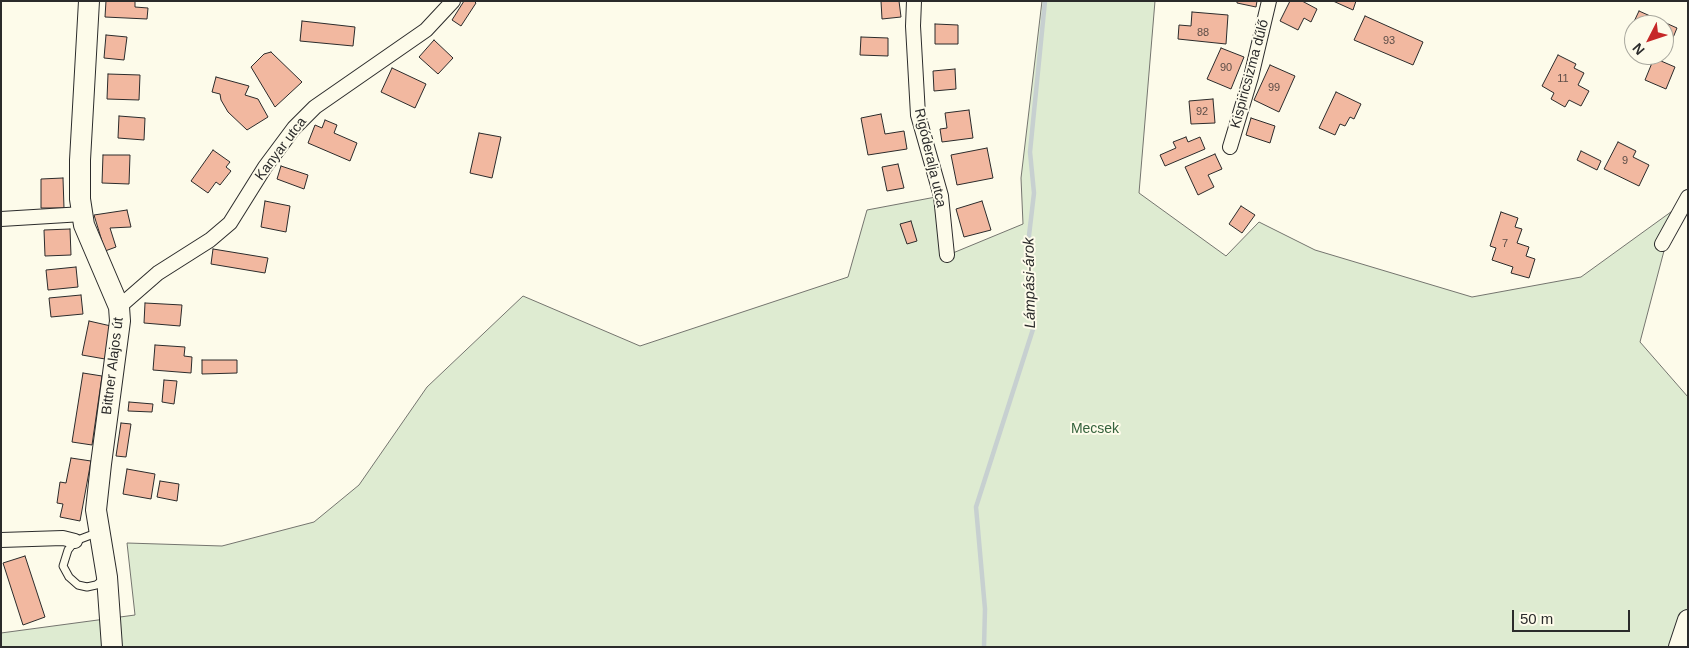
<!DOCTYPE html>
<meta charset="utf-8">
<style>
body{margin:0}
#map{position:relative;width:1689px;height:648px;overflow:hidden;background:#fdfbea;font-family:Helvetica,sans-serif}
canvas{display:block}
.frame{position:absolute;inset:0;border:2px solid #2b2b2b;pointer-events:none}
.north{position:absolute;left:1624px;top:15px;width:50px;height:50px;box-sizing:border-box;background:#fdfbea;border:1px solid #a9a89e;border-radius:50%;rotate:229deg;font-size:14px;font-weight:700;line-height:20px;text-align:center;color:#2b2b2b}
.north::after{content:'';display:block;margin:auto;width:18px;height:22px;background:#c62828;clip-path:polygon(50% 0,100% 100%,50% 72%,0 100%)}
.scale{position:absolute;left:1512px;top:610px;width:118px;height:22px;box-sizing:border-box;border:2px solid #2b2b2b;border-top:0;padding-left:6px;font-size:15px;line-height:18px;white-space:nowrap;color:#2b2b2b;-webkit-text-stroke:4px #fdfbea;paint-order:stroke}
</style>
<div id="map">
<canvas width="1689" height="648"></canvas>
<div class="frame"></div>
<div class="north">N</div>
<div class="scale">50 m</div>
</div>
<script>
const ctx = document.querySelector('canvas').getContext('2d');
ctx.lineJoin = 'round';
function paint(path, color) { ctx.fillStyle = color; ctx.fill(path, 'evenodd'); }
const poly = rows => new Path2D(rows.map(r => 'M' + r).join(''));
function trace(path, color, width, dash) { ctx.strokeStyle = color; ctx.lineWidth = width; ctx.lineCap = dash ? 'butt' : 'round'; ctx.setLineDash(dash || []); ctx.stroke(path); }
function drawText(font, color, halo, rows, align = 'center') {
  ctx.font = font + ' Helvetica,sans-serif'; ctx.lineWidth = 4; ctx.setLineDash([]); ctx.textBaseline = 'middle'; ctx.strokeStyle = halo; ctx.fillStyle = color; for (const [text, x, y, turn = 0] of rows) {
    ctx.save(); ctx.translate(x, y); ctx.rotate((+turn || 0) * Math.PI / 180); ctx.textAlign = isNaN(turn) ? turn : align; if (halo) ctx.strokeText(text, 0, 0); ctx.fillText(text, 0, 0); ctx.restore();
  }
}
const green = poly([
 [1042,1,1155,1,1139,193,1226,256,1259,222,1315,250,1472,297,1581,277,1675,209,1640,342,1688,397,1688,647,1,647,1,633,135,615,127,543,222,546,314,522,359,485,427,387,523,296,640,346,848,277,867,210,941,196,948,255,1023,224,1021,178,1042,1]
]);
const stream = poly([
 [984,647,985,609,976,507,1034,326,1028,244,1034,193,1030,152,1045,1]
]);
const building = poly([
 [106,1,135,1,135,7,148,8,147,19,105,17,106,1],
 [464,1,474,1,476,3,461,26,452,20,464,1],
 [881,1,899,1,901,17,882,19,881,1],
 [1237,1,1257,1,1256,7,1237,3,1237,1],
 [1290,1,1302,1,1317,9,1311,22,1304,18,1298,30,1280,21,1290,1],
 [1333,1,1356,1,1353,10,1333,1],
 [1639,11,1677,28,1670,45,1664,43,1664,25,1634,25,1634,29,1631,28,1639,11],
 [1192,12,1228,15,1226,44,1178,39,1179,25,1191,26,1192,12],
 [1365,16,1423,42,1413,65,1354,40,1365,16],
 [302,21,355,27,353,46,300,41,302,21],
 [935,24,958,25,958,44,935,44,935,24],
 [106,35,127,37,124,60,104,58,106,35],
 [861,37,888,38,888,56,860,55,861,37],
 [434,40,453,58,438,74,419,57,434,40],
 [1221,48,1244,57,1231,89,1207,79,1221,48],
 [271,52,302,82,275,107,251,67,264,54,271,52],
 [1558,55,1576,64,1574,68,1584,73,1578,85,1589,91,1581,106,1569,100,1565,107,1551,99,1554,93,1542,86,1558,55],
 [1654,58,1675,67,1666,89,1645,80,1654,58],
 [1270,65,1295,76,1279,112,1254,100,1270,65],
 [392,68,426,84,415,108,381,92,392,68],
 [955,69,956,89,934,91,933,71,955,69],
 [108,74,140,75,139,100,107,99,108,74],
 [216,77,249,86,245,95,258,99,268,117,247,130,228,112,221,100,220,94,212,92,216,77],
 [1336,92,1361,104,1354,119,1350,117,1345,126,1340,124,1335,135,1319,128,1336,92],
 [1213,99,1215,123,1191,124,1189,101,1213,99],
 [969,110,973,138,942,142,940,129,947,128,945,113,969,110],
 [881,114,885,134,904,131,907,149,868,155,861,118,881,114],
 [119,116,145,118,144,140,118,138,119,116],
 [1251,118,1275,126,1270,143,1246,135,1251,118],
 [325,120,337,125,334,133,357,143,350,161,308,143,315,125,322,128,325,120],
 [479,133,501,137,492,178,470,173,479,133],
 [1186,137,1188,142,1200,137,1205,149,1165,166,1160,155,1176,148,1173,142,1186,137],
 [1618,142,1636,151,1633,157,1649,165,1639,186,1604,169,1618,142],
 [987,148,993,178,957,185,951,155,987,148],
 [213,150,230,162,226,167,231,171,220,185,216,182,208,193,191,181,213,150],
 [1581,151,1601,161,1597,170,1577,160,1581,151],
 [1215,154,1222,169,1208,175,1214,187,1198,195,1185,167,1215,154],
 [103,155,130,155,129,184,102,183,103,155],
 [898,164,904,188,887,191,882,167,898,164],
 [281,166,308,175,304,189,277,179,281,166],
 [63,178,64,208,41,208,41,179,63,178],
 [265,201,290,206,286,232,261,227,265,201],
 [982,201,991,230,964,237,956,209,982,201],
 [1241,206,1255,215,1242,233,1229,224,1241,206],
 [127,210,131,227,110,228,116,247,105,251,94,215,127,210],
 [1501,212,1518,218,1515,227,1522,229,1517,243,1529,247,1526,256,1535,259,1529,278,1511,273,1513,267,1492,260,1496,248,1490,246,1501,212],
 [911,221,917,241,907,244,900,224,911,221],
 [70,229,71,255,45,256,44,230,70,229],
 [213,249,268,258,265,273,211,264,213,249],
 [76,267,78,287,48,290,46,270,76,267],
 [81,295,83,314,51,317,49,298,81,295],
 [145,303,182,305,180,326,144,323,145,303],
 [89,321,111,326,105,359,82,355,89,321],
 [155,345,185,347,184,356,192,357,191,373,153,370,155,345],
 [202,360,237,360,237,373,202,374,202,360],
 [83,373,102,376,92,445,72,442,83,373],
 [164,380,177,381,174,404,162,402,164,380],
 [129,402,153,404,152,412,128,411,129,402],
 [121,423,131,424,126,457,116,456,121,423],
 [71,458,91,461,80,521,60,517,63,504,57,503,60,482,66,483,71,458],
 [127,469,155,474,151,499,123,494,127,469],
 [160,481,179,484,177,501,157,497,160,481],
 [25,556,45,617,23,625,3,563,25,556]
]);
const lane = poly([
 [99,532,75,541,68,550,63,566,69,577,78,585,87,587,96,585,104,579]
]);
const street = poly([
 [914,1,913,26,918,115,941,196,947,255],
 [1230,147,1251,77,1269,1],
 [1,219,83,214],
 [1662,244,1688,197],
 [119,307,158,273,210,240,230,223,265,167,294,128,315,107,426,30,453,1],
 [1,540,63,538,75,541]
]);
const secondary = poly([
 [89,1,80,160,80,199,84,225,119,307,120,321,101,464,96,510,107,577,112,647],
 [1679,647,1688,620]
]);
const numberNames = [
 ["88",1203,33],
 ["93",1389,41],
 ["90",1226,68],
 ["11",1563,79],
 ["99",1274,88],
 ["92",1202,112],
 ["9",1625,161],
 ["7",1505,244]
];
const streetNames = [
 ["Kispiricsizma dűlő",1250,74,-75],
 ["Kanyar utca",281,149,-53],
 ["Rigóderalja utca",930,158,77],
 ["Bittner Alajos út",113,366,-83]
];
const parkNames = [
 ["Mecsek",1095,429]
];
const waterNames = [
 ["Lámpási-árok",1030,283,-91]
];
paint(green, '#deebd1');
trace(green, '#74746e', 1);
trace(stream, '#c7d0d0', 4.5);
paint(building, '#f2b8a0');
trace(building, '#2b2b2b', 1);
trace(lane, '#2b2b2b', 9);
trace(street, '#2b2b2b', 16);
trace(secondary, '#2b2b2b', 22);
trace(lane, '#fdfbea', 7);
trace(street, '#fdfbea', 14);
trace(secondary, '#fdfbea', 20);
drawText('11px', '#5d4e48', null, numberNames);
drawText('14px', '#2b2b2b', '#fdfbea', streetNames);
drawText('14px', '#34623c', '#fdfbea', parkNames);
drawText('italic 15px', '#2b2b2b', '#fdfbea', waterNames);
</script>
